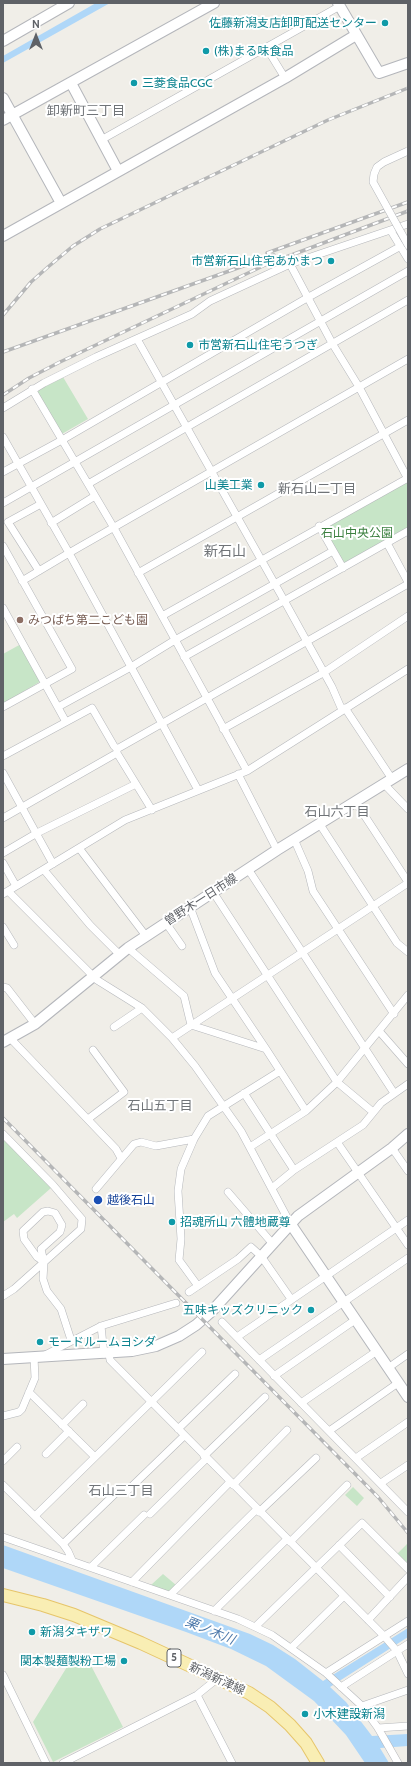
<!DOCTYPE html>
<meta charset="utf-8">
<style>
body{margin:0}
#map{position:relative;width:411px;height:1766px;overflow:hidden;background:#f0eee8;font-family:Cabin,sans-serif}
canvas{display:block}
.frame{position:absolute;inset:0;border:4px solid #5f6267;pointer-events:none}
.north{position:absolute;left:16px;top:16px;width:40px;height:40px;-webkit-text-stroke:3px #fff;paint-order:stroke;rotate:0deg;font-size:11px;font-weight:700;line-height:16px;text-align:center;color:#5f6267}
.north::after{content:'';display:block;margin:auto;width:14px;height:18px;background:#5f6267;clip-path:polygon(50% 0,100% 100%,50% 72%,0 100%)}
</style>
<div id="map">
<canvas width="411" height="1766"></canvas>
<div class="frame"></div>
<div class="north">N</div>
</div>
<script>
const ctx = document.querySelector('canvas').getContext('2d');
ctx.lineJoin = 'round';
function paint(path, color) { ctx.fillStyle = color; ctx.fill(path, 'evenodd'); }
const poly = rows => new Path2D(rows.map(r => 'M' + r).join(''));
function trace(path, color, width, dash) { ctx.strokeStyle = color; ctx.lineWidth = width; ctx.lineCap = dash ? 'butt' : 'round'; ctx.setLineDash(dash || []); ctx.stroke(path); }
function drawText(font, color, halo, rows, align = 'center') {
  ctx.font = font + ' Cabin,"Noto Sans JP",sans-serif'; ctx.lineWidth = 4; ctx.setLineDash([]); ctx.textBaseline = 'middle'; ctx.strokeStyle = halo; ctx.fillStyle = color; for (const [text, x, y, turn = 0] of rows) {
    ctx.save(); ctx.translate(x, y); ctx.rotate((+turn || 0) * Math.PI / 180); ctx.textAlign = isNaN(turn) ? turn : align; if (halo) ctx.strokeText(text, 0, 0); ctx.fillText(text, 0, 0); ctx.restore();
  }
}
const green = poly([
 [63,377,88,419,60,435,35,392],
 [406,481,408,484,408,527,343,564,323,528],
 [21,644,41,681,3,704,3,654],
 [3,1139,51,1188,17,1218,14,1214,3,1222],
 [353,1487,364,1498,357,1506,345,1495],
 [407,1544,408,1545,408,1565,397,1554],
 [163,1574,176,1585,171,1591,167,1591,151,1585],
 [86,1656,123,1727,53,1762,33,1722,70,1662]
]);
const water = poly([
 [96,3,110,3,3,63,3,56],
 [3,1545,250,1634,273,1645,295,1659,323,1681,408,1628,408,1637,330,1687,346,1702,372,1736,408,1734,408,1746,380,1748,389,1763,365,1763,346,1735,314,1701,266,1666,231,1649,186,1632,3,1568]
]);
const street = poly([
 [266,47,285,78],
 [101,140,340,6],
 [391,231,408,259],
 [290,264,332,343,359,387,408,479],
 [137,339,285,602,332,687,342,710],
 [32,389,114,528,247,771],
 [3,408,44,383,96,357,192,314,210,301,290,264,408,224],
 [3,437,69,553,22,581],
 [3,472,62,440,307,298,401,246],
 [88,484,408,300],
 [3,503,408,271],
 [51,523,95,496],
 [319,526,343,568],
 [387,543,408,582],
 [3,546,72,669,3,707],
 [39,571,8,522,41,504],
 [138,573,408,420],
 [3,608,66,722],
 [162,616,408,478],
 [184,657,408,531],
 [58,707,131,667,175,640,333,551],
 [345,708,392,779],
 [223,729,323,673,408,616],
 [117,749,408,584],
 [3,756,92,708,114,746,117,749,117,753,152,810],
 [3,773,53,864],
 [238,774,277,850],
 [384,784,408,809],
 [198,790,69,553,408,359],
 [355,801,408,882],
 [3,818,117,753],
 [319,823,397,943,408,952],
 [294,839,308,871,313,891,394,1014],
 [79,848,146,936],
 [3,853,37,833,136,784],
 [3,863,16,886],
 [248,869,394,1093],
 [44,870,90,925,120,955],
 [8,891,97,980,142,1008,172,1038,195,1066,241,1131,290,1223],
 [213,892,337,1082,373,1112],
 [3,894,125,820,247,771,408,669],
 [190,907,215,973,266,1049],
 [166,923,182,946],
 [3,927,14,945],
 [128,948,184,996,191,1025,266,1049,306,1111],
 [3,987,7,988,35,1024],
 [114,1027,142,1008],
 [379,1031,408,1064],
 [172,1038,408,883],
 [11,1039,116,1149,121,1158],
 [244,1093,294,1170],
 [88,1119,124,1092,93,1050],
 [3,1134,53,1185,82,1219,81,1229,14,1289,3,1296],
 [337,1142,408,1245],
 [250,1147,306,1111,337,1082,408,995],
 [392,1148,408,1171],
 [272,1188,294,1170,363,1125,381,1103,408,1084],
 [96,1189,134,1144,141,1142,156,1146,194,1139],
 [228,1192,272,1243],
 [44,1262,37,1257,24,1239,23,1231,43,1212,48,1211,55,1213,62,1225,60,1232,41,1249,44,1262,43,1279,47,1291,61,1309,71,1340],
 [198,1286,179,1260,181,1239,178,1191,181,1169,194,1139,208,1116,280,1071],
 [189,1292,238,1259,251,1247,261,1256,291,1299],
 [222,1322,408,1512],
 [101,1326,104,1354],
 [237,1337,408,1220],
 [109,1354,110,1360,384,1636,397,1651,408,1674],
 [43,1356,101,1326,176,1303],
 [259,1360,408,1258],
 [388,1368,408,1354],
 [274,1376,355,1320],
 [29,1392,95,1457],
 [301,1403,377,1351],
 [3,1416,19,1412,22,1409,35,1378,34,1357],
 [62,1425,83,1404],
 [178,1429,235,1374],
 [329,1431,398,1383],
 [46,1454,69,1431],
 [204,1456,265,1397],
 [356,1458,408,1422],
 [3,1461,17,1447],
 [381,1483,408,1465],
 [3,1485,63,1544,68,1551,72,1560],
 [233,1485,287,1430],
 [259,1512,316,1458],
 [150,1514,207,1458],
 [35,1516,202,1352],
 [3,1537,238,1619,272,1635,326,1673,362,1706,378,1728,398,1763],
 [290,1542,347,1485],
 [63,1544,121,1488,126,1492,184,1436],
 [339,1545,390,1597],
 [91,1567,144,1515],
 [132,1582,230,1482],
 [170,1595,257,1509],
 [214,1611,287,1539],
 [368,1620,408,1577],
 [255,1627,362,1523,408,1569],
 [292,1647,344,1596],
 [326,1673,408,1621],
 [3,1675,46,1763],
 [341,1687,408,1644],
 [197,1695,232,1763],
 [362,1706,408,1690],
 [378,1728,408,1726],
 [63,1763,197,1695,218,1678]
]);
const secondary = poly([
 [338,3,379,73,408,63],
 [3,41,69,3],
 [71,83,118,171],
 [3,98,61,203],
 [3,120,214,3],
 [3,236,285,78,356,35],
 [3,1042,35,1024,128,948,277,850,408,769],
 [290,1223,408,1397],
 [3,1359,132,1351,156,1346,179,1336,196,1325,212,1311,298,1216,392,1148,408,1134]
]);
const primary = poly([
 [3,1595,43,1605,74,1615,141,1643,249,1693,270,1707,290,1725,306,1743,318,1763]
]);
const rail = poly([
 [267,253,408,202],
 [3,315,31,282,48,267,73,246,100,229,328,120,408,88],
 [3,352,274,255],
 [3,395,29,378,60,362,265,265,408,211],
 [3,1118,378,1497,408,1533]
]);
const streetBridge = poly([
 [408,151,384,162,377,167,374,174,373,182,408,245]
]);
const markers = [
 [385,23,4,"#0f9aa8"],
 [206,51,4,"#0f9aa8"],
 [134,83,4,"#0f9aa8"],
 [331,261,4,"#0f9aa8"],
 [190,345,4,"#0f9aa8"],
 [261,485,4,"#0f9aa8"],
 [20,620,4,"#8d6e63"],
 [98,1200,5,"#1a4fb4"],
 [172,1222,4,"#0f9aa8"],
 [311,1310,4,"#0f9aa8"],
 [40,1342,4,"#0f9aa8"],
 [32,1632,4,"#0f9aa8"],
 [124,1661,4,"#0f9aa8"],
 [305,1714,4,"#0f9aa8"]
];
const shields = [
 [174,1658,14]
];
const shieldNames = [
 ["5",174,1658]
];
const cultureNames = [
 ["佐藤新潟支店卸町配送センター",377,23,"right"],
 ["(株)まる味食品",214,51],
 ["三菱食品CGC",142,83],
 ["市営新石山住宅あかまつ",323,261,"right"],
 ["市営新石山住宅うつぎ",198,345],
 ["山美工業",253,485,"right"],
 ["招魂所山 六體地蔵尊",180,1222],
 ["五味キッズクリニック",303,1310,"right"],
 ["モードルームヨシダ",48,1342],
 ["新潟タキザワ",40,1632],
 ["関本製麺製粉工場",116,1661,"right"],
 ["小木建設新潟",313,1714]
];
const parkNames = [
 ["石山中央公園",357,533]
];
const educationNames = [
 ["みつばち第二こども園",28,620]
];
const streetNames = [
 ["曽野木一日市線",201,900,-33],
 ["新潟新津線",217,1679,25]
];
const transitNames = [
 ["越後石山",107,1200]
];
const neighbourhoodNames = [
 ["卸新町三丁目",86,111],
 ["新石山二丁目",317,489],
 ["石山六丁目",337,812],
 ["石山五丁目",160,1106],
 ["石山三丁目",121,1491]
];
const waterNames = [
 ["栗ノ木川",210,1631,22]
];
const quarterNames = [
 ["新石山",225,552]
];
paint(green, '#c7e5c7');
paint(water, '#afd7f8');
trace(street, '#b5b7bb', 8);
trace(secondary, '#b4b6bb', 12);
trace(primary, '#e6c56a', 14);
trace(street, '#fff', 7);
trace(secondary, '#fff', 10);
trace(primary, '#f9eeb4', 12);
trace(rail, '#b5b6b7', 3.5);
trace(rail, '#fff', 2, [6]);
trace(streetBridge, '#b5b7bb', 8, []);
trace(streetBridge, '#fff', 7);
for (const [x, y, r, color] of markers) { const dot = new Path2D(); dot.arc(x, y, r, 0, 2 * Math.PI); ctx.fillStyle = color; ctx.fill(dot); trace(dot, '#fff', 1.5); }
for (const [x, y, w] of shields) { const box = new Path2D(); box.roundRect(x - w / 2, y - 9, w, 18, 3); ctx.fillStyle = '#fff'; ctx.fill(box); trace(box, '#5f6267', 1); }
drawText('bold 11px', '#5f6267', null, shieldNames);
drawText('12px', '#0d838f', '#fff', cultureNames, 'left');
drawText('12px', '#3c8040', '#fff', parkNames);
drawText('12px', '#785e54', '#fff', educationNames, 'left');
drawText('12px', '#5f6267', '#fff', streetNames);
drawText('12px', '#164399', '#fff', transitNames, 'left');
drawText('13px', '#707478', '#fff', neighbourhoodNames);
drawText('italic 13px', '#4c78aa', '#fff', waterNames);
drawText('14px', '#707478', '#fff', quarterNames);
</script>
